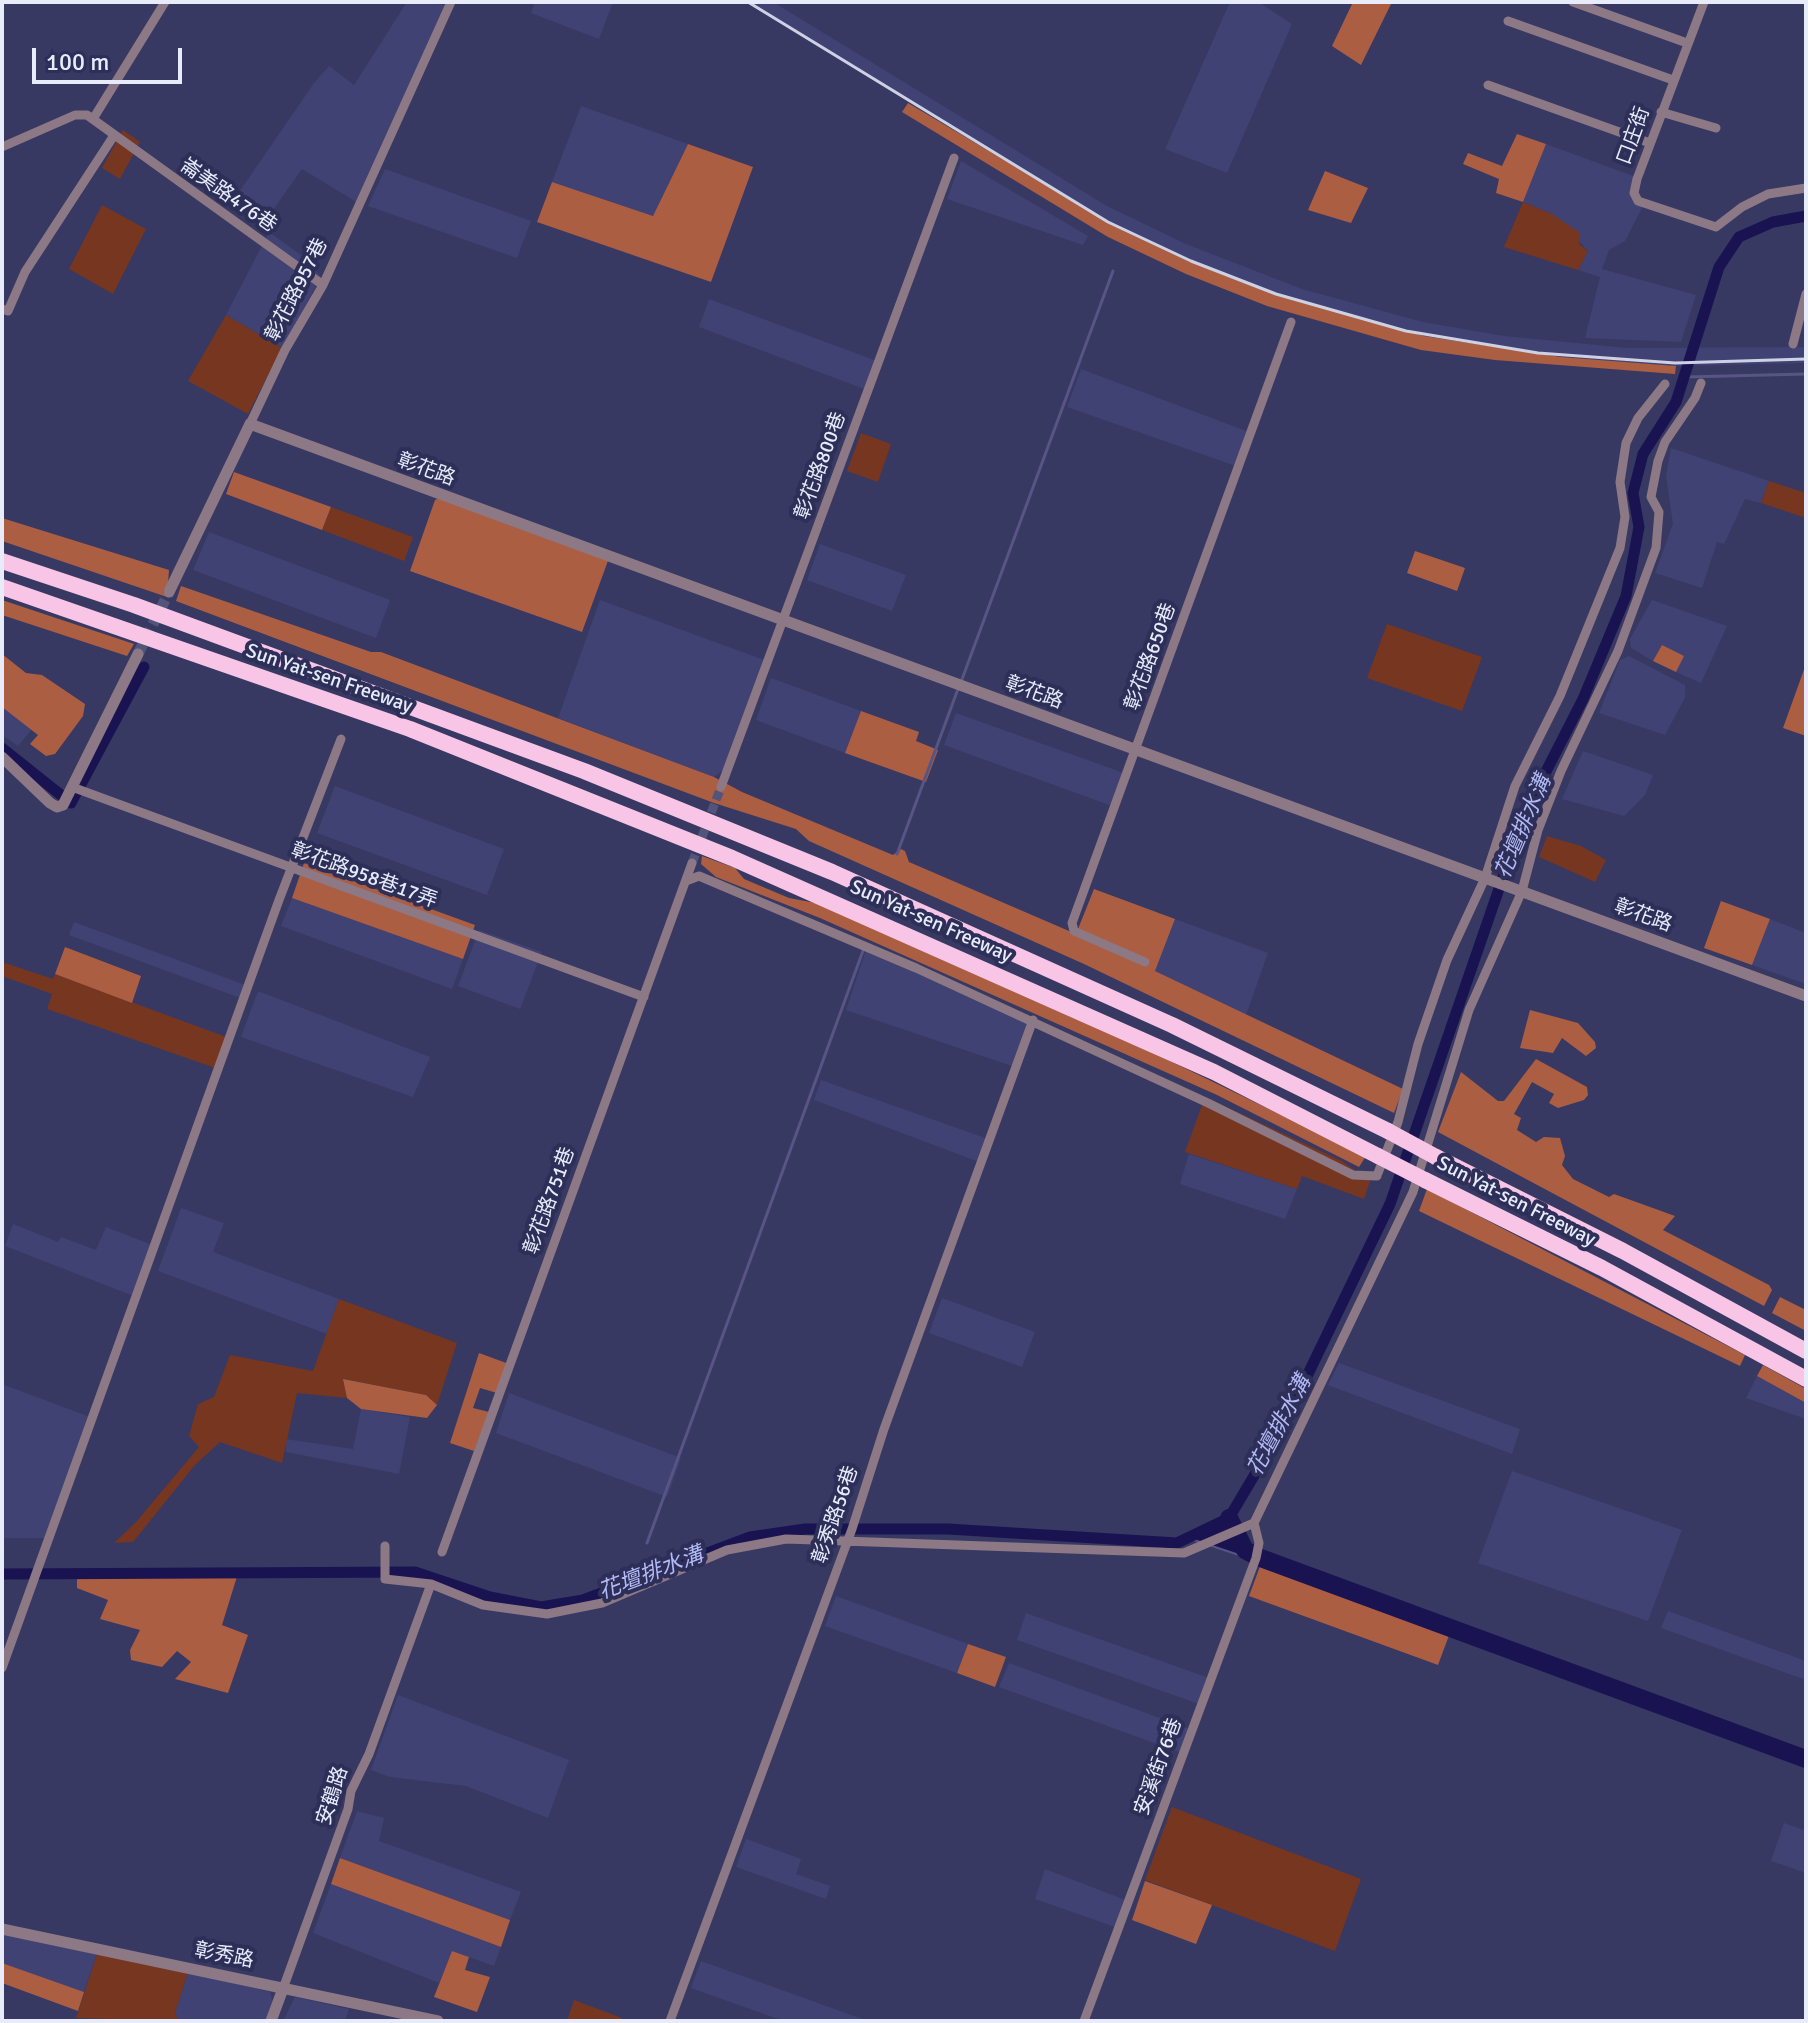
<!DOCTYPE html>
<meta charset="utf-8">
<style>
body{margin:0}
#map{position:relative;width:1808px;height:2023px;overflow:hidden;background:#373963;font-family:Signika,sans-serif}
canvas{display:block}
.frame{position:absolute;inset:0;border:4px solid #e8ebfa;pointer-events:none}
.scale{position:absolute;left:32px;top:48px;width:150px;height:36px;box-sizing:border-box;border:4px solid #e8ebfa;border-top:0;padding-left:10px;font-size:24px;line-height:28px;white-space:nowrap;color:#e8ebfa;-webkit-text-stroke:6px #2d2f58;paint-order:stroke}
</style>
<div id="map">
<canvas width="1808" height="2023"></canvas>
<div class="frame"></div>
<div class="scale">100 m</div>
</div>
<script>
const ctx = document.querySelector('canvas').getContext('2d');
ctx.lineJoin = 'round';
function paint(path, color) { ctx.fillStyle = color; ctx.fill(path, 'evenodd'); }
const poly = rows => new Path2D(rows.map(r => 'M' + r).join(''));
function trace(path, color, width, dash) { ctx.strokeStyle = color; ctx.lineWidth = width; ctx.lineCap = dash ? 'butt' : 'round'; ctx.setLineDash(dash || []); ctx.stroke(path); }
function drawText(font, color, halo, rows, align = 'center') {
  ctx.font = font + ' Signika,"Noto Sans TC",sans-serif'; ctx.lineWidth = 8; ctx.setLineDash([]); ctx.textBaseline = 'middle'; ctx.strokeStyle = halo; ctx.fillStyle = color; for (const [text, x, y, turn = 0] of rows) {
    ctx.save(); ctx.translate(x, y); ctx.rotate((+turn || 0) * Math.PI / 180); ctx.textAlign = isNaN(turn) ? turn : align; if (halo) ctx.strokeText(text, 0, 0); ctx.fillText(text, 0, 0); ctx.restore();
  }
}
const built = poly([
 [407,2,448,5,358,203,302,169,266,220,235,198,314,83,329,66,354,85],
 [535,2,613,2,599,39,531,13],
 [745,2,773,2,1107,206,1186,244,1302,289,1423,322,1504,336,1628,348,1806,347,1806,363,1676,366,1561,357,1424,336,1271,293,1191,262,1114,225],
 [1230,2,1258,2,1292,24,1227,173,1165,149],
 [581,106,688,144,653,216,552,182],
 [1546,144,1636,177,1630,195,1643,206,1625,241,1609,250,1602,269,1696,295,1681,342,1585,338,1600,277,1578,270,1588,251,1552,214,1523,202],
 [961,161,1088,236,1083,245,947,199],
 [385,169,531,221,517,258,368,206],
 [269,232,308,260,321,277,282,348,226,315],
 [709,299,877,361,867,390,699,327],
 [1081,369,1249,432,1236,466,1067,407],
 [1671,448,1769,481,1761,503,1745,499,1724,544,1717,542,1702,588,1655,573,1673,524,1666,476],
 [209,532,390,600,376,638,193,570],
 [820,544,906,575,892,611,807,580],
 [600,600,767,661,727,767,714,777,558,718],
 [1652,600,1727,626,1701,683,1676,672,1683,657,1662,645,1653,661,1631,648,1630,639],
 [1629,656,1685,685,1685,698,1665,735,1599,713,1620,660],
 [771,678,861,711,845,753,756,720],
 [2,707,32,729,18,746,2,735],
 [956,713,1124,773,1112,806,944,745],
 [1583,751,1653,775,1645,795,1624,816,1562,799],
 [335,786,504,849,487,895,317,833],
 [292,898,463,959,452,989,281,926],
 [1175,919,1268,953,1246,1015,1155,971],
 [1770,919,1806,933,1806,984,1752,965],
 [74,922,248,986,243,999,69,935],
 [479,930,542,952,520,1009,458,986],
 [867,947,1030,1021,1015,1067,846,1010],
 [258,991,430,1057,413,1097,241,1037],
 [821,1080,988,1139,979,1162,814,1100],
 [1189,1154,1297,1189,1285,1219,1180,1184],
 [181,1208,224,1223,213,1252,339,1299,327,1334,158,1271],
 [13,1224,58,1242,61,1237,96,1250,106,1227,155,1246,136,1297,5,1246],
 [942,1298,1035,1332,1022,1367,929,1333],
 [1339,1363,1520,1429,1512,1454,1328,1385],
 [1757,1376,1806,1403,1806,1419,1746,1398],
 [2,1384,90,1417,45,1538,2,1538],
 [509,1393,681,1458,667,1497,496,1433],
 [361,1409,410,1417,399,1474,286,1452,286,1439,353,1449],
 [1512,1471,1682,1530,1648,1621,1478,1563],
 [836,1596,968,1644,957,1673,825,1626],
 [1668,1611,1806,1661,1806,1680,1661,1628],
 [1026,1613,1209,1678,1199,1704,1017,1640],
 [1009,1663,1190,1729,1182,1753,999,1687],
 [398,1695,569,1760,548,1818,466,1786,390,1777,371,1770],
 [357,1811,384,1818,379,1841,521,1892,510,1920,340,1858],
 [1784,1823,1806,1831,1806,1873,1771,1861],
 [746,1839,801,1859,796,1874,830,1886,826,1899,736,1867],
 [1045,1869,1128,1901,1118,1928,1035,1899],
 [331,1884,501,1947,494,1966,452,1951,439,1983,313,1933],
 [2,1930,98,1951,84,1992,2,1963],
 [701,1961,868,2021,784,2021,691,1988],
 [188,1972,270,1992,273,2003,267,2021,179,2021,175,2013],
 [295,1997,349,2009,345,2021,283,2021]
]);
const green = poly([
 [123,130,140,142,120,179,102,168],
 [1523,202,1552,214,1580,233,1579,244,1588,251,1578,270,1504,247],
 [102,205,146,229,113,294,69,269],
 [226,315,282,348,248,414,188,381],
 [861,433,891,444,878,482,847,471],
 [1769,481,1806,493,1806,518,1761,503],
 [331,507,413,537,404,561,322,530],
 [1387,624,1482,657,1462,711,1367,678],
 [1547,836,1581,846,1606,860,1595,882,1539,857],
 [2,962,53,979,55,974,229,1038,218,1069,47,1009,52,994,2,976],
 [1205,1097,1342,1161,1370,1181,1364,1199,1302,1176,1297,1189,1185,1152],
 [339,1299,457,1343,437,1405,426,1395,344,1379,347,1398,297,1393,282,1463,220,1442,195,1465,133,1542,114,1543,136,1522,199,1447,189,1436,198,1404,214,1397,230,1355,313,1371],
 [1172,1807,1361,1879,1335,1951,1145,1880],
 [98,1951,188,1972,175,2013,179,2021,76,2018],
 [574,2000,622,2018,621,2021,567,2021]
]);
const forest = poly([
 [1353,2,1392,2,1361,65,1332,46],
 [908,103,1114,225,1191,262,1271,293,1424,336,1561,357,1676,366,1675,374,1495,360,1421,350,1267,306,1186,274,1108,237,902,112],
 [1517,134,1546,144,1523,202,1496,193,1499,179,1463,164,1468,153,1502,166],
 [688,144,753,167,711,282,537,222,552,182,653,216],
 [1325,171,1368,188,1351,223,1308,210],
 [234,472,331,507,322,530,226,494],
 [441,497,609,558,582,632,410,571,435,500],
 [2,518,169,570,167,597,2,541],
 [1415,551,1465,568,1457,591,1407,573],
 [181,586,371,652,381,652,714,777,742,792,893,855,901,849,905,851,909,862,1076,934,1094,889,1175,919,1155,971,1403,1089,1394,1113,1084,964,809,841,796,829,714,803,176,601],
 [2,600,134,644,127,656,2,615],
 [1662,645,1684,656,1676,672,1653,661],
 [2,654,26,673,42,675,85,704,83,716,55,754,46,756,30,744,38,735,2,707],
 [1806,664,1806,736,1783,728],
 [861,711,919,732,916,741,938,750,926,782,845,753],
 [702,856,735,868,744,879,789,898,821,904,1141,1047,1366,1156,1359,1167,1217,1095,820,918,716,877,701,864],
 [304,863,475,925,463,959,292,898],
 [1721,901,1770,919,1752,965,1704,948],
 [65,947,141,976,132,1003,55,974],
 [1530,1010,1578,1023,1595,1042,1596,1048,1586,1056,1562,1038,1553,1053,1520,1048],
 [1536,1059,1587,1087,1588,1095,1584,1100,1558,1108,1549,1103,1554,1094,1532,1082,1514,1114,1521,1118,1517,1130,1536,1142,1544,1137,1560,1138,1565,1156,1562,1165,1573,1179,1609,1197,1614,1194,1675,1216,1663,1230,1769,1285,1772,1290,1764,1306,1438,1132,1461,1072,1498,1101,1504,1101],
 [1427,1189,1745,1355,1740,1366,1419,1211],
 [1780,1297,1806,1310,1806,1331,1772,1313],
 [479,1353,509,1364,497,1393,480,1388,473,1408,489,1412,474,1451,450,1443],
 [1763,1365,1806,1389,1806,1403,1757,1376],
 [343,1379,426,1395,437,1405,427,1418,361,1409,347,1398],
 [1262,1561,1451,1630,1438,1665,1249,1596],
 [239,1570,222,1625,248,1635,228,1693,175,1679,191,1662,177,1651,162,1667,131,1660,130,1650,140,1630,100,1619,108,1600,77,1588,77,1573],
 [968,1644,1006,1657,995,1687,957,1673],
 [340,1858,510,1920,501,1947,331,1884],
 [1145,1881,1212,1905,1196,1944,1132,1920],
 [452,1951,469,1957,465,1970,490,1977,477,2012,434,1997],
 [2,1963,84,1992,78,2011,2,1983]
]);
const water = poly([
 [1229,1518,1245,1550,1258,1557,1257,1561,1188,1538,1174,1539,1204,1533,1229,1518]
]);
const stream = poly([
 [1685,377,1806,374],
 [961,682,1113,271],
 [897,854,958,689],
 [647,1543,864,948]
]);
const canal = poly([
 [2,748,71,803,144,667],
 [2,1574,415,1572,490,1597,541,1607,583,1600,750,1537,805,1529,948,1529,1177,1543,1229,1518,1280,1432,1390,1204,1511,854,1534,795,1583,699,1626,596,1639,527,1633,493,1643,454,1676,402,1719,267,1739,237,1773,222,1806,216]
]);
const river = poly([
 [1229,1518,1245,1550,1258,1557,1806,1759]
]);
const minorTunnel = poly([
 [692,863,721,787]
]);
const tertiaryTunnel = poly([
 [138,654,169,592]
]);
const minor = poly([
 [1573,2,1687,43],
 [1704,2,1637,179,1634,193,1638,201,1716,227,1742,207,1768,194,1806,188],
 [1508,21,1673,80],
 [1488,85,1650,143],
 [1661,112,1716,128],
 [93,119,165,2],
 [2,147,75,115,87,115,323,285],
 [2,309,8,311,25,272,113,137],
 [1793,344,1806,294],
 [250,424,285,350,323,285,451,2],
 [72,787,644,997],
 [721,787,954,158],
 [686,881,699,876,916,968,1208,1103,1353,1175,1377,1176],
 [1145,962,1074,931,1072,923,1291,322],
 [1378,1173,1398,1122,1418,1044,1447,960,1485,878,1515,786,1560,696,1620,548,1625,517,1620,482,1626,443,1638,418,1665,384],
 [385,1546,385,1579,431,1584,483,1605,547,1614,602,1603,727,1550,786,1539,1184,1553,1254,1523,1413,1192,1469,1010,1522,891,1538,830,1561,771,1618,651,1656,548,1659,512,1651,497,1658,461,1665,442,1695,398,1701,383],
 [442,1552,692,863],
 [2,1668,279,900,341,739],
 [284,1986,348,1809,351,1791,369,1754,431,1584],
 [670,2021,852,1529,884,1429,1033,1020],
 [1084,2021,1256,1558,1259,1543,1254,1523]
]);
const tertiary = poly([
 [169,592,250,424,1806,996],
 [2,757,50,803,57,807,63,805,138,654],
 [2,1929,438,2021],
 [271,2021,284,1986]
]);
const motorway = poly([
 [2,561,134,605,584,771,832,872,1172,1025,1388,1131],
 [2,587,410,729,732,858,1214,1072,1378,1156],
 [1436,1157,1623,1251,1806,1351],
 [1425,1180,1602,1268,1806,1379]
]);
const rail = poly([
 [748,2,1108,222,1191,261,1276,294,1406,331,1538,353,1675,363,1806,359]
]);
const motorwayBridge = poly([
 [1388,1131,1436,1157],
 [1378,1156,1425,1180]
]);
const streetNames = [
 ["口庄街",1634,136,-70],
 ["崙美路476巷",228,196,35],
 ["彰花路957巷",297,290,-63],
 ["彰花路800巷",821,466,-70],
 ["彰花路",426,470,20],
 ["彰花路650巷",1151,657,-70],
 ["Sun Yat-sen Freeway",329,679,19],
 ["彰花路",1034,693,20],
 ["彰花路958巷17弄",364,876,20],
 ["彰花路",1643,916,20],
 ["Sun Yat-sen Freeway",931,922,24],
 ["彰花路751巷",550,1201,-70],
 ["Sun Yat-sen Freeway",1516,1202,27],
 ["彰秀路56巷",836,1515,-71],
 ["安溪街76巷",1159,1767,-70],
 ["安鶴路",333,1796,-72],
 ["彰秀路",224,1956,11]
];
const waterNames = [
 ["花壇排水溝",1524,827,-67],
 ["花壇排水溝",1280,1426,-62],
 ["花壇排水溝",651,1574,-21]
];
paint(built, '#3f4273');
paint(green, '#763620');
paint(forest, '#ac5e43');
paint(water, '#1a1352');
trace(water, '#585484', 2);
trace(stream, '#585484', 3);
trace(canal, '#1a1352', 11);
trace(river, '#1a1352', 18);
trace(minorTunnel, '#52547a', 9, [9, 4.5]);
trace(tertiaryTunnel, '#52547a', 11, [11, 5.5]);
trace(minor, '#8d7885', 9);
trace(tertiary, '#8d7885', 11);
trace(motorway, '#f8c5e6', 16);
trace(rail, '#ced1e4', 3);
trace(motorwayBridge, '#f8c5e6', 16);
drawText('20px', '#e8ebfa', '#2d2f58', streetNames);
drawText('italic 22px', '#b2b9f4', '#2d2f58', waterNames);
</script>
